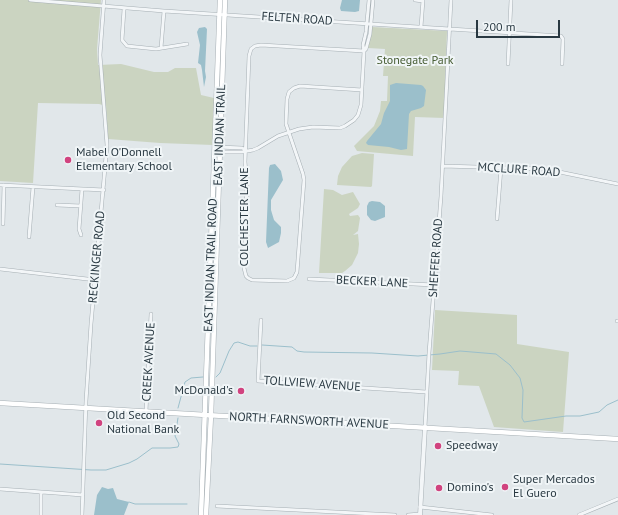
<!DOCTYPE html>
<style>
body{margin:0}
#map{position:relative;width:618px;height:515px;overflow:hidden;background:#e1e7ea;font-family:"PT Sans",sans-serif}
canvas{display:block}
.scale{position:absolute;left:476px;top:20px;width:84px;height:18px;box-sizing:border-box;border:2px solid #293942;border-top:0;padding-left:5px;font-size:12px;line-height:14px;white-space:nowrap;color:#293942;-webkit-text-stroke:3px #f0f5f7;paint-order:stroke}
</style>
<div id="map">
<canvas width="618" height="515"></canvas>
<div class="scale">200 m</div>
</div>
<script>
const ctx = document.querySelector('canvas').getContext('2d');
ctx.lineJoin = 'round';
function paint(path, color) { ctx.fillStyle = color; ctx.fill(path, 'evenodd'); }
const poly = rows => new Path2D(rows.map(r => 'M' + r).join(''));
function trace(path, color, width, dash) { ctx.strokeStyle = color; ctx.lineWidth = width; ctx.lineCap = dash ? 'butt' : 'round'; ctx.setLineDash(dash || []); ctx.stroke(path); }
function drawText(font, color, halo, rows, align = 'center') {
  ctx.font = font + ' "PT Sans",sans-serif'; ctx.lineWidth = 4; ctx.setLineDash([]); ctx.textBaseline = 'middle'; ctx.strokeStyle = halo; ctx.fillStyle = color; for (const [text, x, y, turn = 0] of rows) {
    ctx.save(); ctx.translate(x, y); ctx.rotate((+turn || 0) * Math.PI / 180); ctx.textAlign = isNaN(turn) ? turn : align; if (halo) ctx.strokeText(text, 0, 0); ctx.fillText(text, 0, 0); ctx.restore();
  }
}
const green = poly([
 [0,0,101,0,97,49,98,65,121,64,154,72,168,72,175,68,196,68,201,95,214,98,213,145,160,143,108,139,106,106,99,104,38,103,33,183,0,181],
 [372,27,447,31,444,118,415,117,413,156,357,151,354,146,374,126,380,111,381,101,387,101,388,76,383,76,385,49,368,48],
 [362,153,374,154,372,186,371,187,337,185,338,176,342,167,352,156],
 [324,189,333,190,342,195,353,192,360,204,358,208,349,214,350,216,358,215,360,218,358,231,353,235,358,234,359,244,358,253,352,265,345,271,342,273,319,273],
 [435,310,517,315,517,344,569,352,563,432,494,427,479,386,458,385,459,371,432,370]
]);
const water = poly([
 [342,0,360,0,359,11,355,12,341,11,340,8],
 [205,27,207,29,205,71,206,77,204,87,202,70,201,65,198,63,200,45,197,32,199,28],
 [396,83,421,85,423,86,426,90,424,106,421,108,411,111,409,114,407,149,401,150,389,147,368,145,366,143,367,141,381,124,384,113,390,101,390,85],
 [275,164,281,171,283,180,271,200,271,210,274,220,281,227,281,233,279,242,268,248,266,242,269,168,270,165],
 [372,201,380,202,385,206,385,217,375,221,371,220,367,215,367,206,369,202],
 [102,487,108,489,113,488,117,499,129,502,124,515,94,515,97,495]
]);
const stream = poly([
 [262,345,292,347,297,351,304,352,372,353,418,356,440,354,460,351,496,354,510,365,520,378,523,390,522,418,524,422,566,416,580,416,599,412,607,405,618,400],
 [216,377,220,373,229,351,234,343,238,342,250,346,257,346],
 [178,408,185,382,191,378,203,377],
 [0,464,91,470,106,470,129,463,137,459,152,448,170,448,178,447,179,444,175,436,178,418],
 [129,502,135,504,187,504]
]);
const minor = poly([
 [30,0,164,11,561,36,563,39,562,64],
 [415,0,423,1],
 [124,9,122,40,127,46,156,49,187,44],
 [421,27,423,0],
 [161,48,164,11],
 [364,51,366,49,370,34,373,0],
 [508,64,511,0],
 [362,90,300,86,294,88,289,92,287,99,286,124,303,174,304,180,297,272,294,278,287,281,252,280,248,278,246,276,244,268,247,183,245,162,249,56,251,49,255,46,261,45,364,51],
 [218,147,242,148,246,150],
 [218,152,242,152,253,150,258,148,278,136,299,129,313,127,340,128,345,126,354,120,358,115,361,105,364,51,363,45,366,32,369,0],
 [443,166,545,169,618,184],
 [0,185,104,190],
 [57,205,81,206],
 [497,219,501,168],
 [3,224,4,185],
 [81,235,79,229,82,189],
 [29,237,33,187],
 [0,269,96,280],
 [309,279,434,285],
 [261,320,258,381,426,392],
 [617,321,618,321],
 [146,411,151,314],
 [425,427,429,353,441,196,451,0],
 [0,489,83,495],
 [217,506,395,515],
 [420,507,492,515],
 [41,515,41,492],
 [82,515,86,401,91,324,107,145,100,55,104,0],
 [408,515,420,514],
 [579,515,618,499]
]);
const tertiary = poly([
 [420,515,425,427]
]);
const secondary = poly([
 [0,403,618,439],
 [201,515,220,0],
 [206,515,211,415,225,0]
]);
const markers = [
 [68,160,4,"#d1437f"],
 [241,391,4,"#d1437f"],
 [99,423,4,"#d1437f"],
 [438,446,4,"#d1437f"],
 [505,487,4,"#d1437f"],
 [439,488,4,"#d1437f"]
];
const streetNames = [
 ["FELTEN ROAD",297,19,4],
 ["EAST INDIAN TRAIL",220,135,-88],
 ["MCCLURE ROAD",519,170,4],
 ["COLCHESTER LANE",245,217,-90],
 ["RECKINGER ROAD",97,257,-85],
 ["SHEFFER ROAD",436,258,-86],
 ["EAST INDIAN TRAIL ROAD",211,265,-88],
 ["BECKER LANE",372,282,3],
 ["CREEK AVENUE",149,362,-87],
 ["TOLLVIEW AVENUE",312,384,4],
 ["NORTH FARNSWORTH AVENUE",309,421,3]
];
const parkNames = [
 ["Stonegate Park",415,61]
];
const poiNames = [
 ["Mabel O'Donnell",76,153],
 ["Elementary School",76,167],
 ["McDonald's",233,391,"right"],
 ["Old Second",107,416],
 ["National Bank",107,430],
 ["Speedway",446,446],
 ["Super Mercados",513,480],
 ["El Guero",513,494],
 ["Domino's",447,488]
];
paint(green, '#cbd4c1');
paint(water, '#9bbfcb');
trace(stream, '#9bbfcb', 1);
trace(minor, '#a6afb4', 4);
trace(tertiary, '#a6afb4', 5);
trace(secondary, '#a6afb4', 5.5);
trace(minor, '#f3f6f8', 3);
trace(tertiary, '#f3f6f8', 4);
trace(secondary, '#fff', 4.5);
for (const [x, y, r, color] of markers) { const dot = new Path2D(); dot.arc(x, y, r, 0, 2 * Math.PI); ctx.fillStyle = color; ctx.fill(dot); trace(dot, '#f0f5f7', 1.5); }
drawText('12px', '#293942', '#f0f5f7', streetNames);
drawText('12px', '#485e35', '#f0f5f7', parkNames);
drawText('12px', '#293942', '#f0f5f7', poiNames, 'left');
</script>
